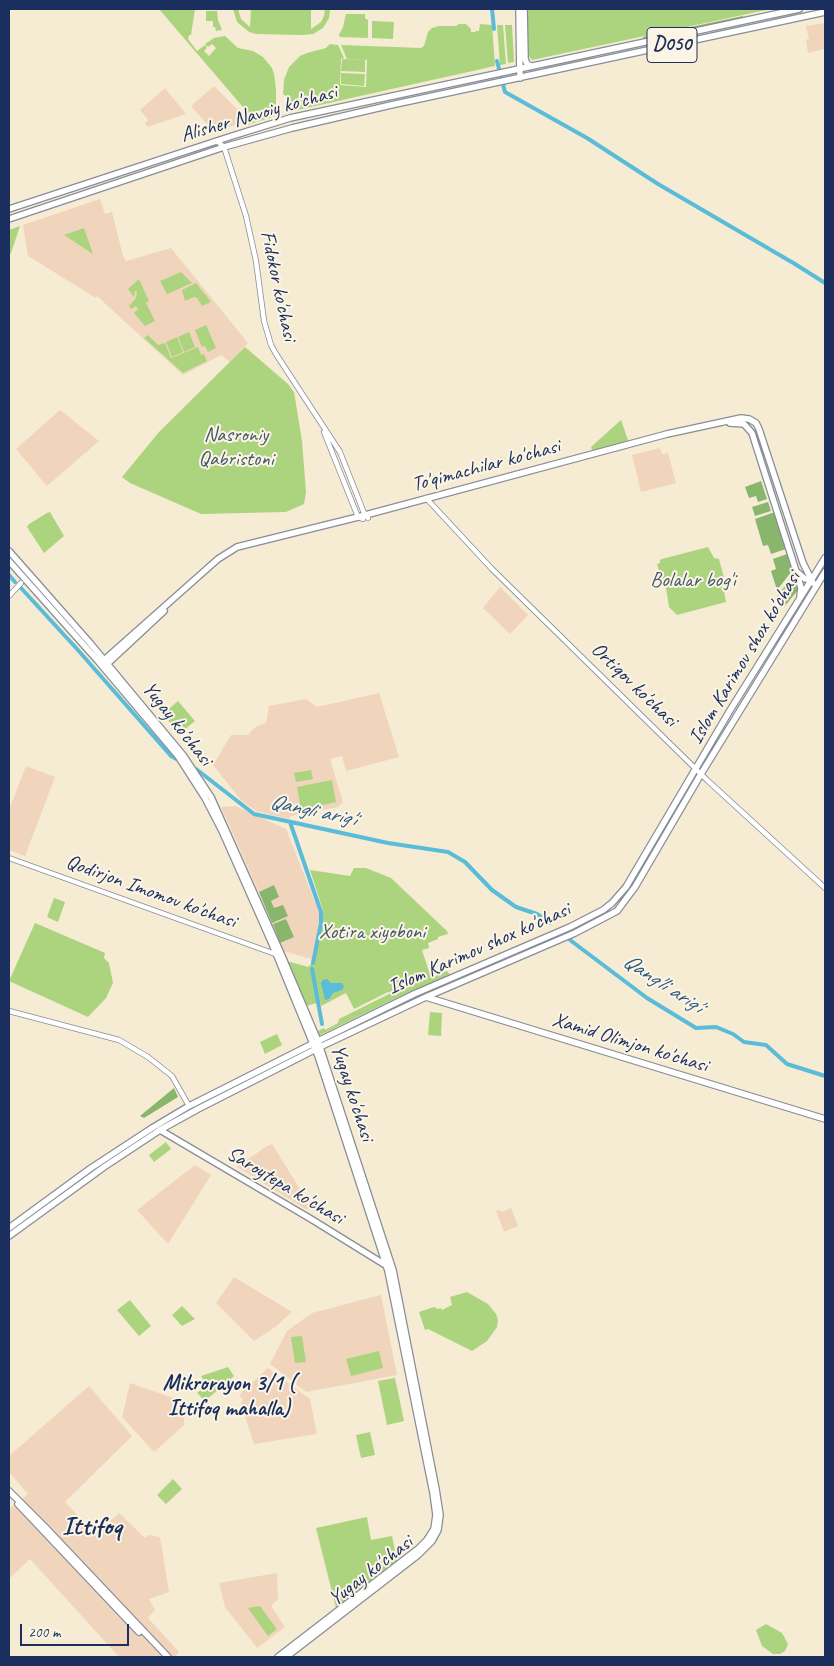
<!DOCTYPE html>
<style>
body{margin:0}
#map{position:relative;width:834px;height:1666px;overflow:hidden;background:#f6ebd3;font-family:Caveat,sans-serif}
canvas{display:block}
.frame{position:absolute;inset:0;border:10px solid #1b2f5e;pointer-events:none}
.scale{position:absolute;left:20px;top:1624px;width:109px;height:22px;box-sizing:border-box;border:2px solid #1b2f5e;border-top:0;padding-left:6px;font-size:15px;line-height:18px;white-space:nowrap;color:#1b2f5e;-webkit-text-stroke:4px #fcf5e5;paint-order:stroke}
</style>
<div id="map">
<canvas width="834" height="1666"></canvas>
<div class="frame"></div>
<div class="scale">200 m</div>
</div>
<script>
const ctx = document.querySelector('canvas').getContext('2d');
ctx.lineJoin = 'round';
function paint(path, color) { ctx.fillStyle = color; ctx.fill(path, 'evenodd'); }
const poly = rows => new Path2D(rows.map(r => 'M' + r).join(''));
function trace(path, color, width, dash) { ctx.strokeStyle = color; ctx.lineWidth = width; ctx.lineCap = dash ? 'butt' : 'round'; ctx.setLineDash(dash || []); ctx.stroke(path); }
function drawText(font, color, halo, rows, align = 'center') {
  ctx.font = font + ' Caveat,sans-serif'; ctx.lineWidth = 4; ctx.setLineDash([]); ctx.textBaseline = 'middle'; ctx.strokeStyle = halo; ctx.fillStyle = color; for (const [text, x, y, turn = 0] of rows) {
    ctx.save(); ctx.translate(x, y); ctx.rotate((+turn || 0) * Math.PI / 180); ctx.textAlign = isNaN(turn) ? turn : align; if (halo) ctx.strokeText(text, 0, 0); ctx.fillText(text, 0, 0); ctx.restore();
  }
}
const built = poly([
 [825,23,825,49,808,53,806,40,809,39,806,26],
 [214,86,245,117,246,122,213,131,191,106],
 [165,88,186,114,148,127,145,123,148,120,140,110],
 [100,199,105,214,112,212,123,256,126,261,171,248,248,343,230,362,221,355,183,375,97,296,96,298,28,256,23,225],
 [60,410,99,441,47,486,16,449],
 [660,448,662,454,668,453,676,483,641,492,632,455],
 [500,587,528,615,510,634,483,608],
 [379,693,399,757,346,771,342,756,330,759,343,802,338,807,291,816,289,819,256,811,241,800,213,765,231,735,249,735,250,732,257,726,266,723,269,706,306,699,317,707],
 [26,766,55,777,25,856,9,850,9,810],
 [235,806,286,829,317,907,320,917,316,941,312,959,283,951,258,890,221,807],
 [272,1144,311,1207,307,1210,237,1167,267,1146],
 [195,1165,211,1175,168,1244,137,1210],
 [511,1208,518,1226,504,1232,496,1211,500,1210,502,1212],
 [234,1277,292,1312,275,1327,254,1341,216,1303],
 [381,1295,397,1375,306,1392,270,1364,287,1331,312,1313],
 [268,1368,310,1399,317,1434,254,1444,241,1404,243,1399,239,1395],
 [130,1383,179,1400,186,1415,184,1419,184,1425,154,1452,122,1417],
 [89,1386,132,1436,65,1502,95,1534,119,1513,145,1538,148,1535,160,1537,169,1592,149,1599,155,1610,148,1618,179,1652,175,1657,119,1657,30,1559,9,1579,9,1509,28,1494,9,1472,9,1456],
 [277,1573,278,1599,271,1606,285,1627,257,1648,225,1607,219,1583]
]);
const green = poly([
 [159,9,195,9,191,35,189,35,188,39,197,51,205,45,207,48,204,51,209,56,216,48,212,44,208,47,205,44,214,38,225,36,238,48,253,51,263,57,272,68,274,74,276,90,276,107,248,113],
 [233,9,238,9,241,19,250,27,251,9,311,9,311,29,321,22,324,16,325,9,330,9,330,11,329,18,323,28,313,34,302,35,256,34,249,32,237,22],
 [528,9,771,9,532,60,528,55],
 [206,11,217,11,218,20,222,30,216,31,215,27,213,27,213,21,206,21],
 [346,14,365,14,365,18,368,20,368,38,340,37,339,35,343,27],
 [372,21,394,22,393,39,372,38],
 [459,24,466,24,471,29,471,32,475,32,476,31,479,31,480,24,492,25,495,66,293,111,291,102,288,103,287,97,283,94,284,80,289,67,300,56,307,53,326,48,330,44,338,45,344,58,341,59,340,85,366,87,367,60,347,59,341,45,421,48,424,46,428,32,432,28,439,26,456,26],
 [497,25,503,25,506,64,500,65],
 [505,25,512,25,514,62,508,63],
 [342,59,365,60,365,72,341,71],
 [341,73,365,74,364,86,341,84],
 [274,112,275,116,247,125,246,120,250,119,250,117],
 [20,226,11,253,9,256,9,230],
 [84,228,93,254,64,235],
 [181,272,192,283,167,294,160,281],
 [139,279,149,301,146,303,155,321,145,326,134,313,138,309,136,306,131,309,129,306,136,298,137,291,135,291,134,297,128,289],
 [196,283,211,302,202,306,197,298,194,297,185,301,182,290],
 [206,325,216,348,208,352,205,346,202,347,195,330],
 [189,332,195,347,184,352,178,337],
 [148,335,158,345,165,343,171,358,169,359,198,347,201,355,204,354,207,361,183,373,144,338],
 [177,337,183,352,172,357,166,342],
 [245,347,288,384,294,392,302,441,306,492,304,504,286,512,201,514,130,483,122,477,159,432],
 [621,420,629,443,600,451,599,449,592,450,591,447],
 [50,512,64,536,44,553,27,527,29,524,47,513],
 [708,547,714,558,719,559,726,585,723,586,726,602,677,615,669,607,666,588,664,588,657,564,660,563,660,560,662,559],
 [178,701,195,721,179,734,163,714],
 [311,770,313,779,296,782,294,773],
 [332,780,336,802,301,810,297,787],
 [354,868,366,868,391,878,447,931,448,934,438,937,438,939,428,943,429,948,422,950,431,978,447,971,451,976,401,996,320,1035,316,1032,324,1028,325,1030,338,1023,339,1019,391,993,388,992,354,1009,346,993,321,1006,320,1002,306,1006,287,961,308,967,311,964,316,941,323,910,310,870,350,876],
 [54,898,65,902,58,922,47,917],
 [35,923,105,953,104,958,109,963,113,983,106,998,88,1017,9,981],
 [430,1012,442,1013,441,1036,428,1035],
 [277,1034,282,1045,265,1054,260,1042],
 [166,1142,171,1149,154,1162,149,1155],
 [467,1292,488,1304,496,1314,498,1320,497,1327,487,1341,472,1351,428,1329,425,1330,419,1312,434,1307,438,1309,441,1308,442,1310,452,1305,450,1297],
 [130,1300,151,1326,139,1336,117,1310],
 [182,1306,195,1319,182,1326,172,1315],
 [302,1336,306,1362,295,1363,291,1337],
 [379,1351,383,1368,351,1376,346,1359],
 [228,1367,234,1376,205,1401,197,1393,207,1385,201,1376],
 [395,1378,404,1421,387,1425,378,1381],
 [370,1432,375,1455,361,1458,356,1435],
 [173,1479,182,1489,166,1504,157,1495],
 [367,1517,371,1540,392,1536,397,1561,356,1592,357,1594,345,1600,345,1603,339,1608,338,1606,336,1608,316,1528],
 [260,1606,276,1628,276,1630,268,1636,248,1608],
 [766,1624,782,1633,788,1644,785,1651,780,1654,773,1654,762,1646,756,1630]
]);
const forest = poly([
 [743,16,743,18,643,39,643,37],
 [761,481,767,499,758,502,756,496,749,498,745,487],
 [768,502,771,511,755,516,752,507],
 [775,512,786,549,771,554,768,545,763,546,755,519],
 [787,554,792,571,777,590,771,571,776,569,773,559],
 [794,574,798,590,784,607,775,599],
 [274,885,279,897,271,901,274,908,283,905,288,916,272,923,259,892],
 [286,919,294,937,280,943,273,924],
 [174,1088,178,1097,144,1118,140,1116]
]);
const water = poly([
 [327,979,331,983,342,983,344,987,342,990,333,993,329,999,325,1000,321,983,323,980]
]);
const canal = poly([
 [492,9,494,29],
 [497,61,505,92,587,138,658,184,795,264,825,283],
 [9,575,15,582],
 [21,588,77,649,171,756,180,761],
 [196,769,254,814,388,843,448,852,465,862,492,890,516,907,537,914,550,923],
 [290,822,321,912,321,923,313,963],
 [570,940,647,998,696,1028,716,1027,733,1034,744,1042,766,1045,787,1064,825,1076],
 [312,969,322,1024]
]);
const minor = poly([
 [217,141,224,147,246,216,256,261,264,321,271,345,276,354,340,452,364,513,368,518],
 [324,432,358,517,363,519],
 [426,498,492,569,707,780,825,888],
 [9,596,21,583],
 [9,858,278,955],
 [9,1011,119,1040,148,1057,172,1076,189,1106]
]);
const major = poly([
 [519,9,520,78],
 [524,9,525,59,527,64,531,66],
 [9,209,229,137,290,118,799,9],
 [9,219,224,147,292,128,391,105,825,12],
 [730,423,744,424,752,433,796,571,805,579,812,579],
 [9,551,90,643,183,755,211,797,282,956,318,1041,393,1270,436,1489,440,1515,438,1530,432,1541,418,1555,286,1657],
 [9,561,98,661,178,756,205,798,222,831,273,946,318,1056,388,1271,433,1493,436,1515,434,1529,427,1540,418,1549,278,1657],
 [797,573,801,588,800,596],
 [103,661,218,559,237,547,358,517,667,434,741,418,749,419,756,423,759,429,803,563,813,583],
 [105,666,164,611],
 [426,997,825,1119],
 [160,1130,311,1219,387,1266],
 [9,1228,91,1168,152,1128,189,1106,318,1041,414,994,570,927,603,910,612,903,626,887,729,712,825,558],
 [9,1236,104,1167,160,1130,198,1109,320,1047,426,997,575,933,617,911,635,887,701,774,825,572],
 [9,1491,45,1527,168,1657],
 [18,1504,139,1632]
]);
const shields = [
 [672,45,50]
];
const shieldNames = [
 ["D050",672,45]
];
const streetNames = [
 ["Alisher Navoiy ko'chasi",259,114,-16],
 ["Fidokor ko'chasi",278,286,78],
 ["To'qimachilar ko'chasi",486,466,-15],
 ["Islom Karimov shox ko'chasi",745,658,-59],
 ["Ortiqov ko'chasi",634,685,44],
 ["Yugay ko'chasi",177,724,52],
 ["Qodirjon Imomov ko'chasi",151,892,20],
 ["Islom Karimov shox ko'chasi",479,949,-24],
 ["Xamid Olimjon ko'chasi",630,1043,17],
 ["Yugay ko'chasi",352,1093,72],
 ["Saroytepa ko'chasi",285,1186,31],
 ["Yugay ko'chasi",371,1571,-38]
];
const parkNames = [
 ["Nasroniy",236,435],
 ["Qabristoni",236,459],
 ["Bolalar bog'i",693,580],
 ["Xotira xiyoboni",372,932]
];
const waterNames = [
 ["Qangli arig'i",313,811,12],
 ["Qang'li arig'i",663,984,33]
];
const neighbourhoodNames = [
 ["Mikrorayon 3/1 (",229,1384],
 ["Ittifoq mahalla)",229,1409]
];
const districtNames = [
 ["Ittifoq",92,1527]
];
paint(built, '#f0d5bc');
paint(green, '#acd47e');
paint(forest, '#89b66d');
paint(water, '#5abcd8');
trace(canal, '#5abcd8', 4);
trace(minor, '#888d98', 6);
trace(major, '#888d98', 8);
trace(minor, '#fff', 4.5);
trace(major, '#fff', 5.5);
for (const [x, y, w] of shields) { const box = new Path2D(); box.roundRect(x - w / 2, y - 17.5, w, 35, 4); ctx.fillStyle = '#fcf5e5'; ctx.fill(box); trace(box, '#1b2f5e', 1); }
drawText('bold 20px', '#1b2f5e', null, shieldNames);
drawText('21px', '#1b2f5e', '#fcf5e5', streetNames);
drawText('21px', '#3f5866', '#fcf5e5', parkNames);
drawText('italic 22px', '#2e5983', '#fcf5e5', waterNames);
drawText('bold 22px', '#1b2f5e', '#fcf5e5', neighbourhoodNames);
drawText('bold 26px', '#1b2f5e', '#fcf5e5', districtNames);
</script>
